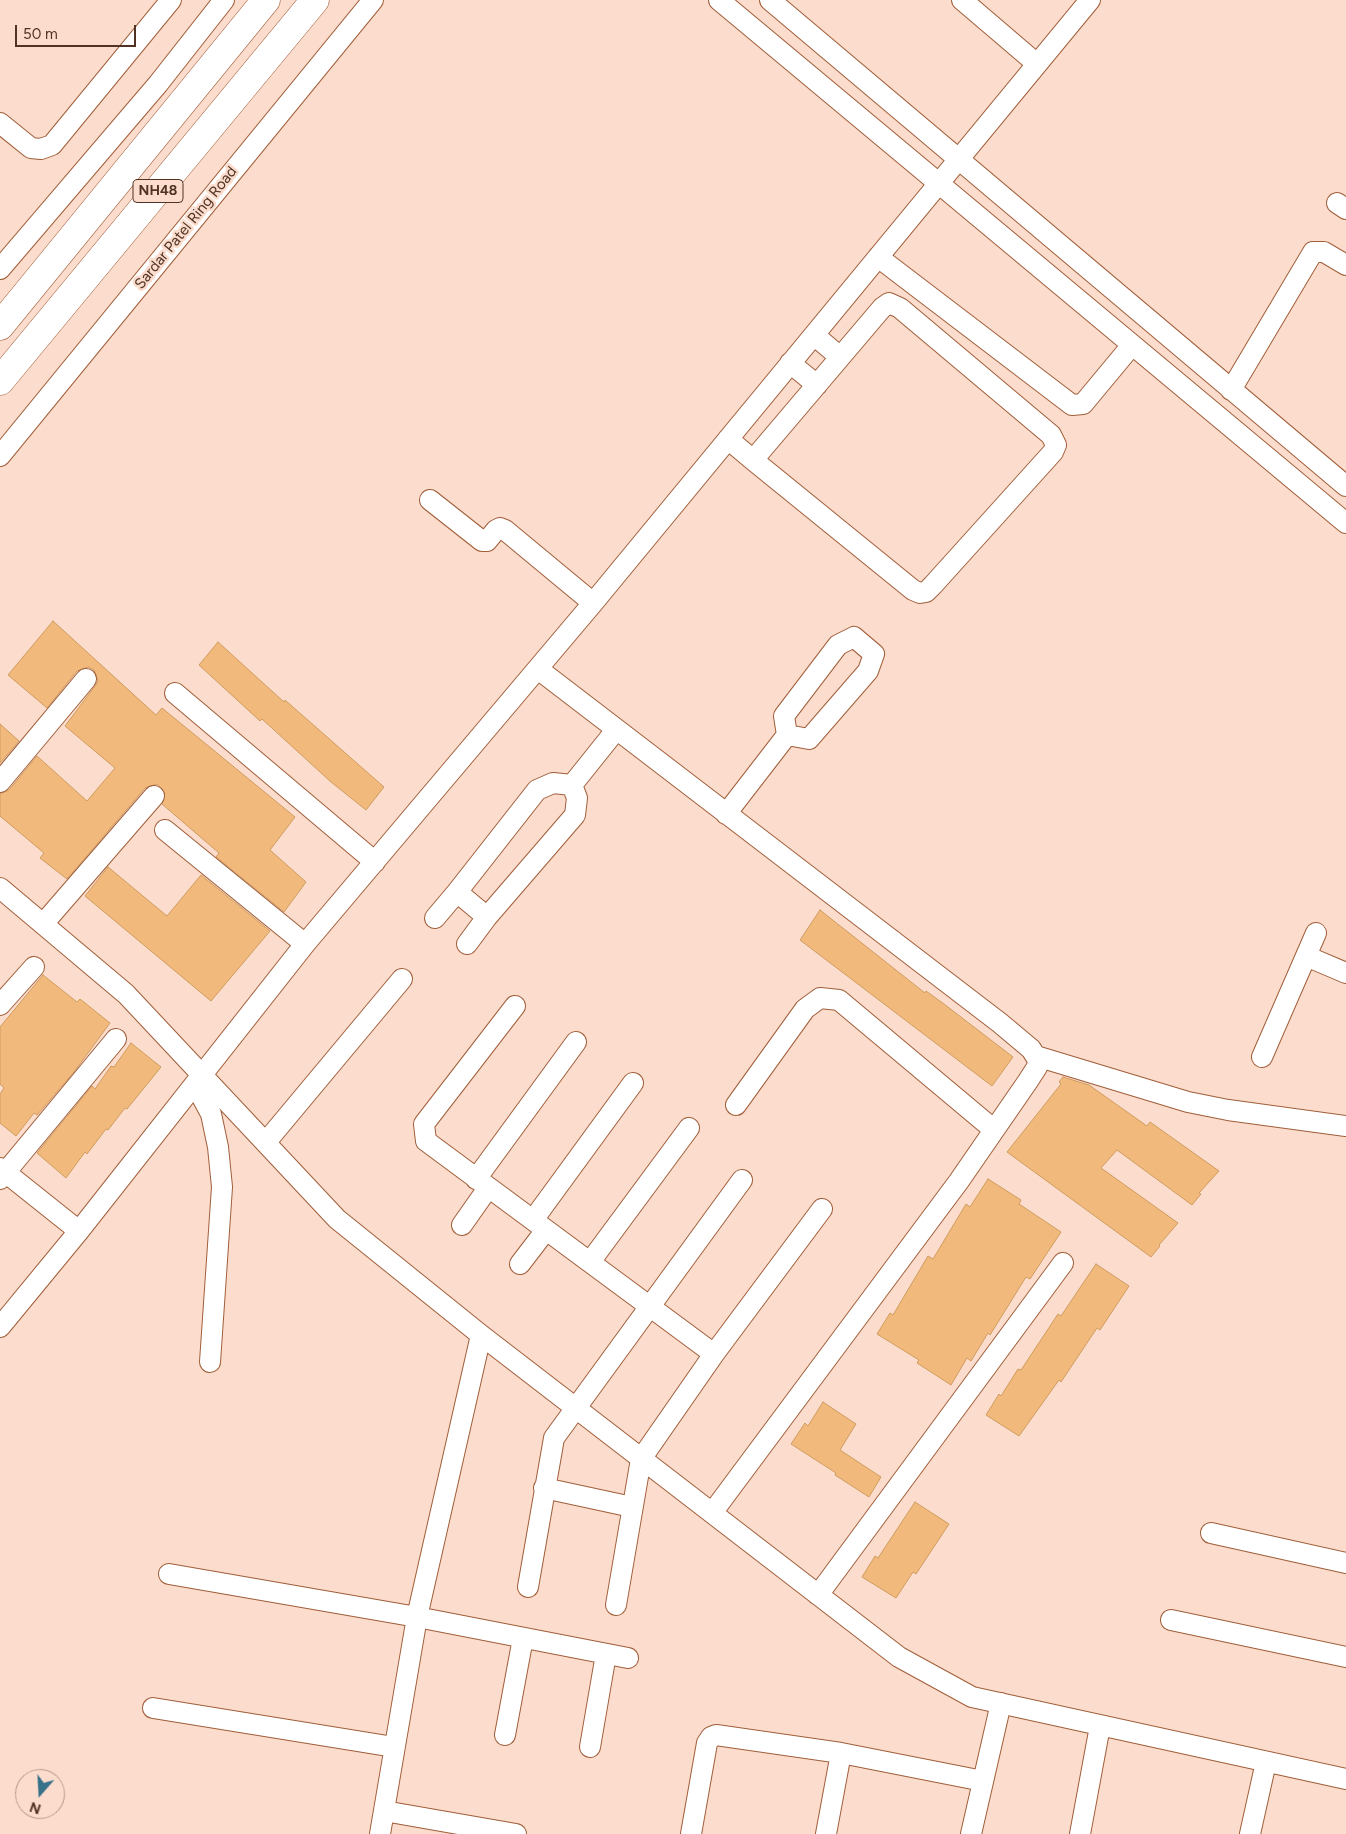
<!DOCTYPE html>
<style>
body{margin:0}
#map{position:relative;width:1346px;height:1834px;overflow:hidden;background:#fbdccd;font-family:Figtree,sans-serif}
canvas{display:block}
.north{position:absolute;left:15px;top:1769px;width:50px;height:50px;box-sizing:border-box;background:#fbdccd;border:1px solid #b79889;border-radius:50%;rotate:199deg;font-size:14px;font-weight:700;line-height:20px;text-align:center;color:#503323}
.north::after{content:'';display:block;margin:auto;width:18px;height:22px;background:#37718a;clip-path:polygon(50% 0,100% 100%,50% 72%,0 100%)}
.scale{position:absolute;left:15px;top:25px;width:121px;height:22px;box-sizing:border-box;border:2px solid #503323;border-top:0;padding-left:6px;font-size:15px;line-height:18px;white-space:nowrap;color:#503323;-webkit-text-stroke:4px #fbdccd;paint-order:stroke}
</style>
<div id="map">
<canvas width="1346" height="1834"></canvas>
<div class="north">N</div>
<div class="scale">50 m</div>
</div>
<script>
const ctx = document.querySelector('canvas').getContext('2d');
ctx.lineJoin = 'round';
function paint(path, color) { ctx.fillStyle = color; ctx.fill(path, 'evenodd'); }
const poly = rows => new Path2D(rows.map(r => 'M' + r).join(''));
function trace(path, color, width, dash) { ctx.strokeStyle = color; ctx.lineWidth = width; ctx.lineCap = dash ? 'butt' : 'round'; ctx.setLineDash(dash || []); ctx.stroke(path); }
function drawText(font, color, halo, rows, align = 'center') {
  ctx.font = font + ' Figtree,sans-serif'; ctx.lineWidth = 5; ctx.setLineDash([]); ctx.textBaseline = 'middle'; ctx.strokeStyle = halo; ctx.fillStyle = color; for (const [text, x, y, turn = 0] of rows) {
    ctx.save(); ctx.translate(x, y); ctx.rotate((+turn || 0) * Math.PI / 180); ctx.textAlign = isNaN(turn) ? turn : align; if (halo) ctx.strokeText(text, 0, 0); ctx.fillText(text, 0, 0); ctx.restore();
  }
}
const building = poly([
 [53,621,156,715,162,708,295,817,270,850,306,882,284,912,216,857,219,853,162,804,165,793,157,784,145,788,67,879,40,858,44,853,0,816,0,794,9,790,37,756,87,801,115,768,65,726,95,686,98,681,94,670,88,667,77,671,47,708,8,675,53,621],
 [218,642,284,702,285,700,384,787,366,810,331,782,262,719,260,721,199,665,218,642],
 [0,724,19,741,0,763,0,724],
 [108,867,167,916,201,875,270,931,211,1001,85,896,108,867],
 [820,910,925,993,926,991,944,1004,1013,1057,992,1086,800,940,820,910],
 [43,975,77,1002,80,999,110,1023,74,1072,37,1115,34,1113,16,1136,0,1123,0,1094,4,1088,0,1084,0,1027,43,975],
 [131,1043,161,1067,127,1109,125,1108,108,1130,106,1129,87,1154,85,1152,66,1178,37,1153,92,1086,95,1089,111,1066,114,1067,131,1043],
 [1063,1077,1089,1085,1147,1126,1150,1122,1219,1171,1199,1193,1201,1194,1192,1205,1117,1150,1101,1168,1178,1223,1159,1245,1160,1246,1151,1257,1007,1152,1061,1084,1059,1082,1063,1077],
 [988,1179,1021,1200,1019,1204,1061,1232,1030,1279,1026,1277,990,1335,988,1333,971,1361,967,1358,951,1385,917,1363,919,1360,877,1334,890,1313,893,1315,928,1256,933,1259,966,1204,970,1207,988,1179],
 [1096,1264,1129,1286,1100,1330,1097,1328,1061,1382,1059,1380,1019,1436,986,1415,999,1394,1001,1396,1018,1369,1021,1370,1058,1314,1061,1316,1096,1264],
 [823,1402,856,1424,840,1450,881,1477,869,1497,835,1475,836,1473,791,1444,805,1423,808,1426,823,1402],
 [915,1502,949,1524,916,1574,913,1572,896,1598,862,1577,875,1556,878,1558,915,1502]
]);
const minor = poly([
 [719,0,1346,523],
 [770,0,1346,486],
 [962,0,1037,64],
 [0,123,31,148,41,149,52,145,171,0],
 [1337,203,1346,209],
 [878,257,1072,405,1083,404,1132,345],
 [0,269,158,84,224,0],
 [814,335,840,357],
 [790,363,817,385],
 [1231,390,1313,252,1324,252,1346,265],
 [728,439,753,460,913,590,920,593,926,592,933,585,1053,452,1056,445,1051,435,900,308,889,303,882,308,753,460],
 [0,456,373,0],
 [430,500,482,541,487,541,496,530,500,528,505,530,593,603],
 [538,669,1000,1023,1031,1049,1038,1060,1037,1067,1028,1081,959,1181,712,1513],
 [175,693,375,862],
 [0,782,86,679],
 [572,785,577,798,575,815,487,917,457,892,537,790,553,783,572,785,616,730],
 [726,814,787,735,809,739,868,671,874,654,854,637,838,645,784,716,787,735],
 [165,830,305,944],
 [0,888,126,994,337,1219,481,1335,899,1657,972,1697,1346,1779],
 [435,918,457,892],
 [43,924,154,796],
 [467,944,487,917],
 [1306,956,1346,973],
 [0,1005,34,967],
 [515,1006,424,1124,426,1141,714,1354],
 [1036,1056,1188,1102,1228,1110,1346,1126],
 [1262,1057,1316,933],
 [195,1084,211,1114,218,1147,222,1187,210,1362],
 [736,1105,805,1009,820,998,839,1000,993,1129],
 [266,1142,402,979],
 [0,1168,79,1231],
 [0,1179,116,1039],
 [476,1179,576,1042],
 [533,1220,633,1083],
 [462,1225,488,1188],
 [590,1262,689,1128],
 [520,1264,546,1230],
 [0,1327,79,1231,305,944,593,603,1090,0],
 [544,1488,632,1507],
 [1211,1533,1346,1563],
 [169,1574,417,1617,628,1658],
 [528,1587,554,1438,742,1180],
 [818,1595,1063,1263],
 [616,1605,641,1459,714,1354,822,1209],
 [1171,1620,1346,1657],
 [153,1708,394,1747],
 [505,1735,523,1638],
 [590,1747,606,1654],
 [384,1811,516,1834],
 [380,1834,417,1617,481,1335],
 [691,1834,707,1743,711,1737,716,1735,841,1753,983,1781],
 [826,1834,841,1753],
 [971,1834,1001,1703],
 [1080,1834,1100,1726],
 [1250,1834,1266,1762]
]);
const highway = poly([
 [0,326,266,0],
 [0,381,315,0]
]);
const shields = [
 [158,191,50]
];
const shieldNames = [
 ["NH48",158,191]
];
const streetNames = [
 ["Sardar Patel Ring Road",186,228,-51]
];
paint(building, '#f1ba7c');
trace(building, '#cf9b5e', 1);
trace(minor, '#a05e39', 22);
trace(highway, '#a05e39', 29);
trace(minor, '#fff', 20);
trace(highway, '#fff', 28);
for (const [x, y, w] of shields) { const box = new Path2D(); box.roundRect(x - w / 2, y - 11.5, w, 23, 4); ctx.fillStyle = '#fbdccd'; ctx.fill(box); trace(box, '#503323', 1); }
drawText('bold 14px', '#503323', null, shieldNames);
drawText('15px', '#503323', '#fbdccd', streetNames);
</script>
